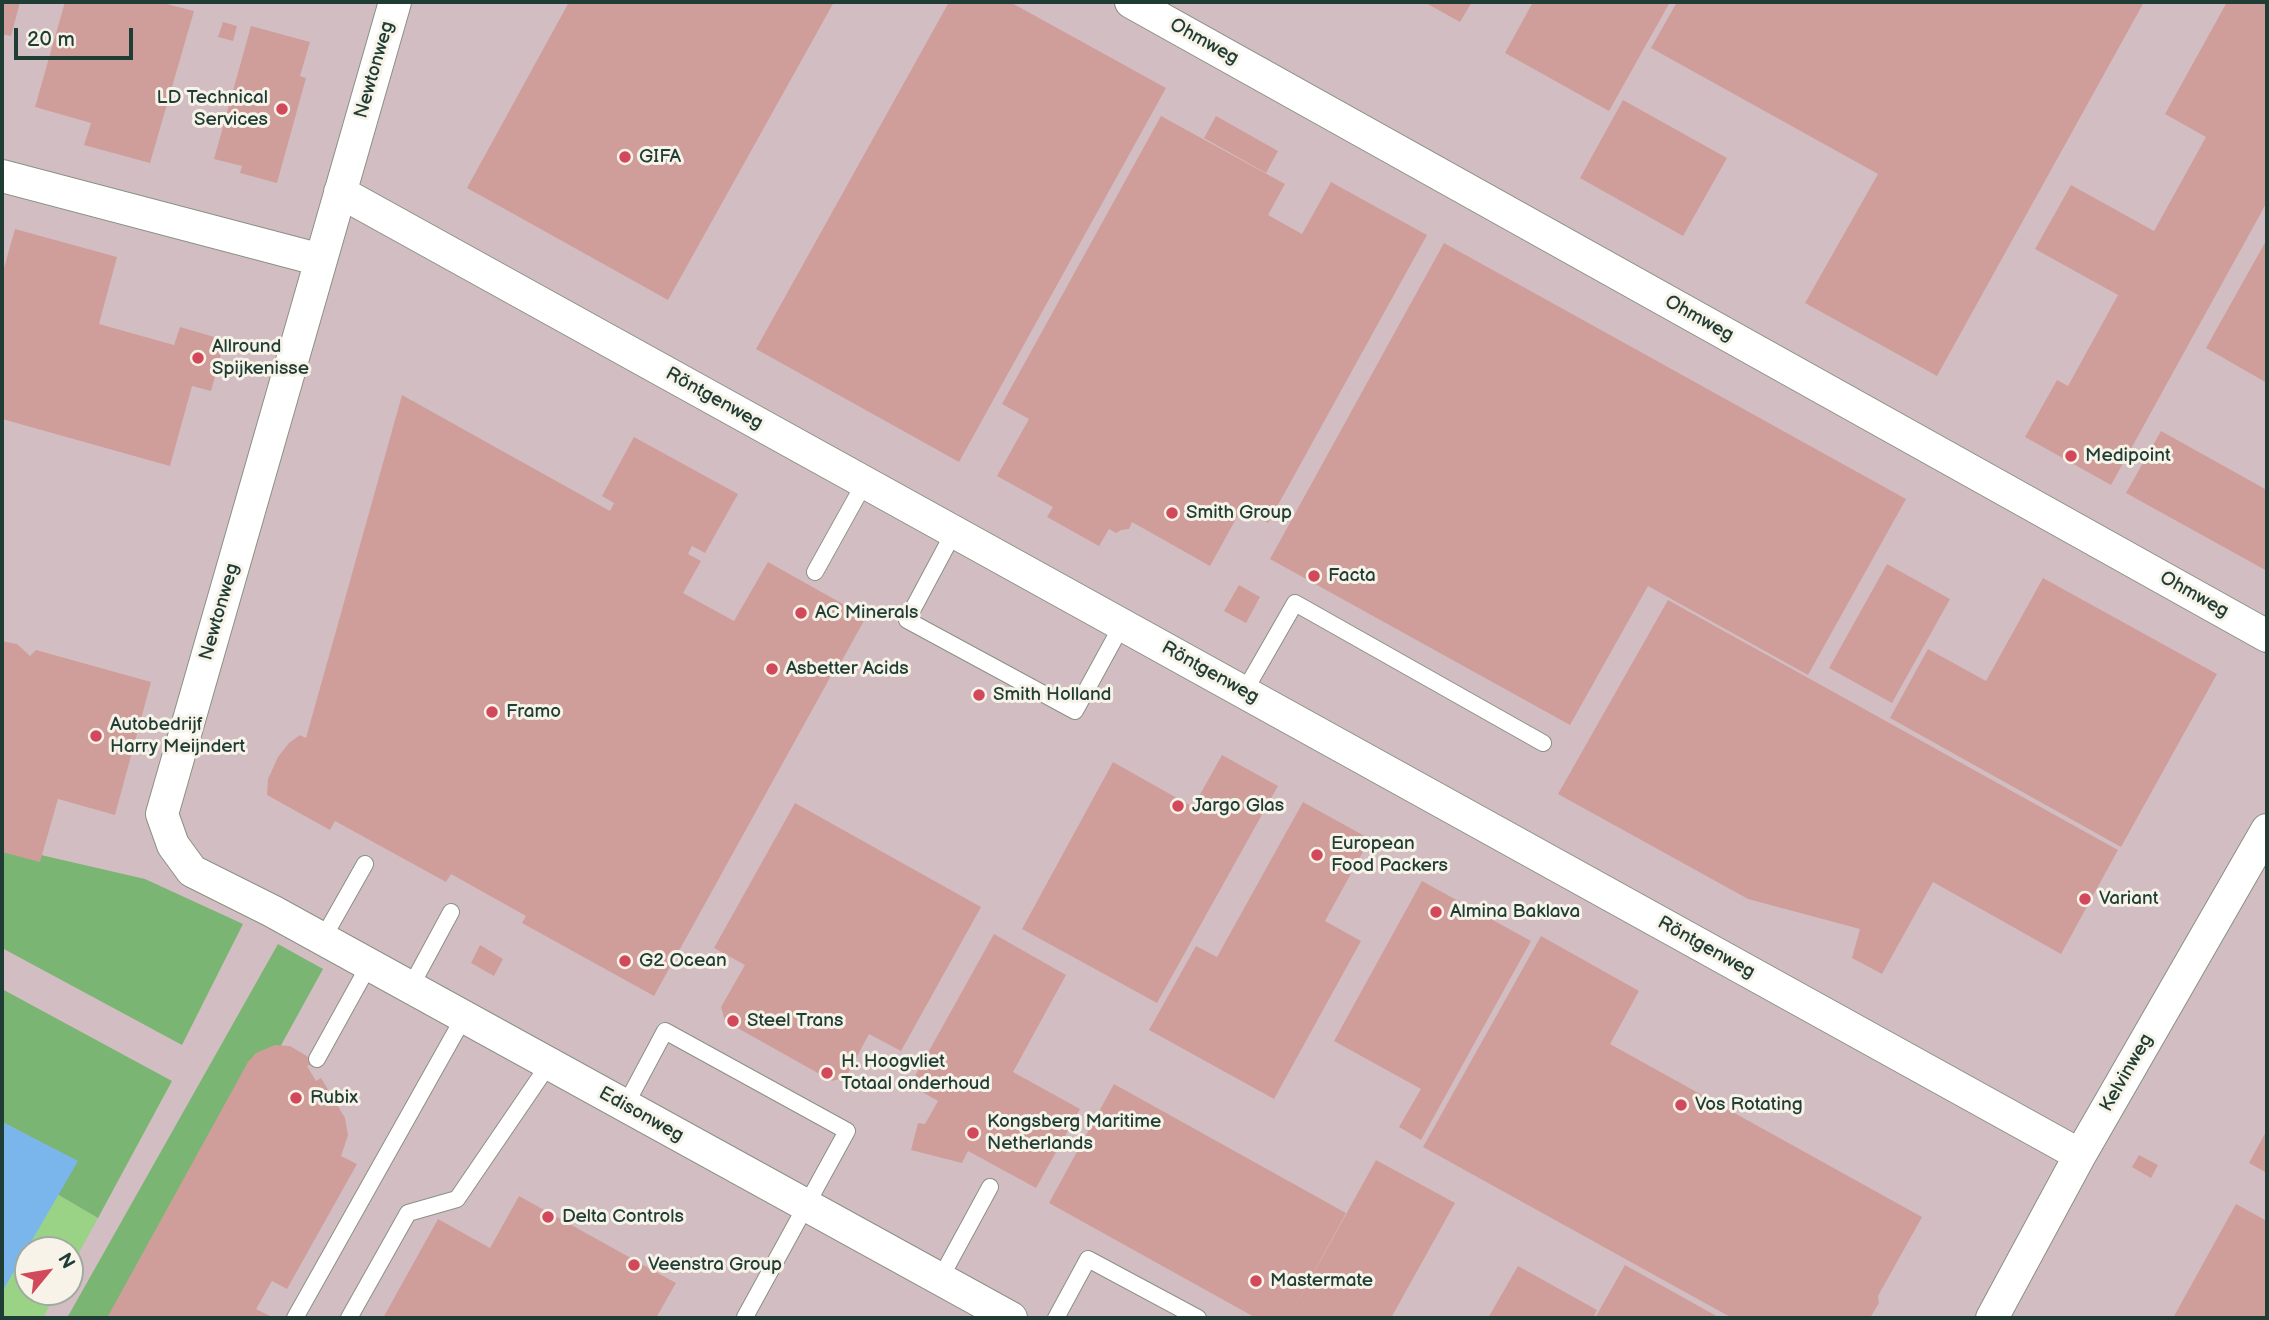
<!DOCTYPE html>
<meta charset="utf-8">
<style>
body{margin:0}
#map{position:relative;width:2269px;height:1320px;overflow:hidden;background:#f5e5d0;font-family:"Balsamiq Sans",sans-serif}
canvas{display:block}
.frame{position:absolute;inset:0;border:4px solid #1f3d34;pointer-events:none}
.north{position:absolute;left:14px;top:1236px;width:70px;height:70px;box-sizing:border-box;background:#f7f3e8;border:2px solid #a1aaa0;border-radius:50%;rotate:60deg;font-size:19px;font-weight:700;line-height:28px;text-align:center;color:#1f3d34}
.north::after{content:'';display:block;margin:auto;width:24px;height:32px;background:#d1495b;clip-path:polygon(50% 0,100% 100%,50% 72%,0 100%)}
.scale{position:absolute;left:14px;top:28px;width:119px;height:32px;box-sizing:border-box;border:4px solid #1f3d34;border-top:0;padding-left:9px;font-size:21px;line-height:24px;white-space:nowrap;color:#1f3d34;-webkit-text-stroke:5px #f7f3e8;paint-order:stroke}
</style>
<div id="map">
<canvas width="2269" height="1320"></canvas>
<div class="frame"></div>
<div class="north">N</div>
<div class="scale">20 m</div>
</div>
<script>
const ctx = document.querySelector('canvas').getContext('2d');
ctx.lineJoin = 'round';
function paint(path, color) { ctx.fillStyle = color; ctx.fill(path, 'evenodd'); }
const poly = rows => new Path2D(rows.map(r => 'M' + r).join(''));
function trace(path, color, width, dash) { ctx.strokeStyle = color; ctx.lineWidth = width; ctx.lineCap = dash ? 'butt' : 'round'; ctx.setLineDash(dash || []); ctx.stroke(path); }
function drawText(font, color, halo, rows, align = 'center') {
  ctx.font = font + ' "Balsamiq Sans",sans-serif'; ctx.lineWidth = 6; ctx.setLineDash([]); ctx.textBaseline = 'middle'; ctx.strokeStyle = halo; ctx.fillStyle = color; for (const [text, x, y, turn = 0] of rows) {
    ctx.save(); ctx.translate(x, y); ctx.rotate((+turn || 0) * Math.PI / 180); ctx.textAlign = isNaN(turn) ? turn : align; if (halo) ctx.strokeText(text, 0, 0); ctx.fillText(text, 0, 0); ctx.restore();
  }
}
const industrial = poly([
 [2,2,2267,2,2267,1318,2,1318],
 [28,1250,70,1250,70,1292,28,1292]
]);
const green = poly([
 [57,1194,98,1218,70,1269,70,1250,28,1250,28,1292,57,1292,43,1318,2,1318,2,1292]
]);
const forest = poly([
 [2,846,145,879,243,924,182,1045,2,948],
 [278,944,323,969,131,1318,67,1318],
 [2,989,172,1081,98,1218,57,1194,77,1161,2,1122]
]);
const water = poly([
 [2,1122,78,1161,2,1292]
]);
const building = poly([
 [2,2,20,2,11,36,2,34],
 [65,2,159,2,194,11,150,163,84,145,91,123,35,107],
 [569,2,834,2,668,300,467,188],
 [949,2,1010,2,1166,88,959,462,756,349],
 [1424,2,1472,2,1460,22],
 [1533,2,1670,2,1609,111,1505,53],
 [1677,2,2144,2,1937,376,1805,303,1878,174,1651,48],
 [2227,2,2267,2,2267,202,2111,485,2025,437,2057,380,2068,386,2118,295,2035,249,2071,185,2154,231,2206,137,2165,114],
 [223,22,237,26,233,41,218,37],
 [251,26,310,42,300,76,306,78,277,183,240,173,242,166,214,159],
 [1623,100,1727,158,1683,236,1580,178],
 [1161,116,1285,184,1268,215,1302,234,1331,182,1427,235,1268,523,1242,508,1210,566,1132,522,1129,529,1121,530,1116,533,1109,529,1099,546,1047,517,1053,507,997,476,1029,419,1002,404],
 [1216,116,1278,151,1266,173,1204,138],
 [15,229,117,257,99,324,174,345,180,327,225,340,211,391,192,386,170,466,2,419,2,275],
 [2267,239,2267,383,2206,348],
 [1444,243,1906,499,1808,675,1648,586,1570,725,1270,559],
 [402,395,610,511,614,503,602,496,634,437,738,494,705,553,692,546,688,554,701,561,683,593,734,621,768,562,866,617,834,675,832,674,654,996,522,923,526,916,451,874,446,882,335,821,330,830,267,795,268,779,278,757,289,743,300,735,306,738],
 [2161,431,2267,490,2267,571,2126,493],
 [1887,564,1950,599,1892,703,1829,668],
 [2043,578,2217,674,2121,847,1890,718,1928,649,1986,681],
 [1239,585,1260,597,1246,623,1224,611],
 [1668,600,2118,850,2061,954,1933,882,1882,974,1852,958,1860,929,1748,899,1558,794],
 [2,641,17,644,30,656,36,650,151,682,115,815,58,799,40,862,2,852],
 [1222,755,1278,786,1157,1003,1022,929,1113,762,1193,807],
 [1303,802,1370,839,1325,921,1361,941,1274,1099,1149,1030,1196,946,1217,957],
 [795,803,981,907,901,1051,869,1034,846,1077,832,1081,725,1021,721,1007,745,965,714,948],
 [1422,881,1531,941,1421,1140,1399,1127,1421,1089,1334,1041],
 [994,934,1066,975,1013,1072,1080,1109,1036,1188,968,1151,962,1163,911,1150,918,1123,925,1124,938,1101,910,1085],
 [1541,936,1639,991,1610,1044,1922,1217,1878,1296,1879,1303,1870,1318,1732,1318,1423,1147],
 [480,945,503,959,494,976,471,963],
 [275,1045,290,1046,307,1056,312,1064,307,1066,316,1081,321,1078,345,1118,348,1135,341,1156,357,1164,287,1289,272,1281,256,1309,274,1318,107,1318,248,1062,256,1053],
 [1114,1084,1346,1213,1291,1314,1376,1160,1455,1203,1391,1318,1292,1318,1289,1317,1288,1318,1256,1318,1049,1203],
 [2267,1130,2267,1173,2249,1163],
 [2139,1155,2158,1165,2151,1178,2132,1167],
 [519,1196,676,1283,656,1318,383,1318,438,1219,490,1248],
 [2236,1204,2267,1221,2267,1318,2173,1318],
 [1625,1265,1720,1318,1595,1318],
 [1518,1266,1597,1310,1593,1318,1488,1318]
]);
const service = poly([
 [954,532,907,620,1075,711,1122,625],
 [815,572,865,482],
 [1244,692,1295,603,1543,743],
 [322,940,365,864],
 [410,988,451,912],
 [317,1059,369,965],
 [625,1106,665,1031,847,1131,745,1317],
 [940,1279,990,1187],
 [295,1318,464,1017],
 [349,1318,408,1213,457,1199,549,1064],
 [1056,1318,1088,1259,1198,1318]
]);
const minor = poly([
 [395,2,162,814,173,845,192,871,272,911,1011,1318],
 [1131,2,2267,636],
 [2,176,321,260],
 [340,192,2080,1155],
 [1992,1318,2080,1155,2267,830]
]);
const markers = [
 [282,109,7,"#d1495b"],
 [625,157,7,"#d1495b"],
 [198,358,7,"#d1495b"],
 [2071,456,7,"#d1495b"],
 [1172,513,7,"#d1495b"],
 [1314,576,7,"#d1495b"],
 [801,613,7,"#d1495b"],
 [772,669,7,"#d1495b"],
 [979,695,7,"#d1495b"],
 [492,712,7,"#d1495b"],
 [96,736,7,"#d1495b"],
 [1178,806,7,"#d1495b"],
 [1317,855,7,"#d1495b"],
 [2085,899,7,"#d1495b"],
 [1436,912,7,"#d1495b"],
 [625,961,7,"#d1495b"],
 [733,1021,7,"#d1495b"],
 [827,1073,7,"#d1495b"],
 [296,1098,7,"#d1495b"],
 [1681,1105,7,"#d1495b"],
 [973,1133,7,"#d1495b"],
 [548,1217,7,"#d1495b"],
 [634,1265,7,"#d1495b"],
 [1256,1281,7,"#d1495b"]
];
const streetNames = [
 ["Ohmweg",1204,42,29],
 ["Newtonweg",375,70,-74],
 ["Ohmweg",1699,319,29],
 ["Röntgenweg",714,399,29],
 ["Ohmweg",2194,595,29],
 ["Newtonweg",220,612,-74],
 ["Röntgenweg",1210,673,29],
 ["Röntgenweg",1706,948,29],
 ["Kelvinweg",2127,1073,-60],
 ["Edisonweg",641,1115,29]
];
const poiNames = [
 ["LD Technical",268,98,"right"],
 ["Services",268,120,"right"],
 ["GIFA",639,157],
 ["Allround",212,347],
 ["Spijkenisse",212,369],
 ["Medipoint",2085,456],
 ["Smith Group",1186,513],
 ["Facta",1328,576],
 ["AC Minerals",815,613],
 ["Asbetter Acids",786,669],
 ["Smith Holland",993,695],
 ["Framo",506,712],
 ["Autobedrijf",110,725],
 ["Harry Meijndert",110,747],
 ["Jargo Glas",1192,806],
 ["European",1331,844],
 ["Food Packers",1331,866],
 ["Variant",2099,899],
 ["Almina Baklava",1450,912],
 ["G2 Ocean",639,961],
 ["Steel Trans",747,1021],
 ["H. Hoogvliet",841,1062],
 ["Totaal onderhoud",841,1084],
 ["Rubix",310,1098],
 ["Vos Rotating",1695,1105],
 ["Kongsberg Maritime",987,1122],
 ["Netherlands",987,1144],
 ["Delta Controls",562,1217],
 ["Veenstra Group",648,1265],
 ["Mastermate",1270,1281]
];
paint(industrial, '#d2bec2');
paint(green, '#9ad386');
paint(forest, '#7bb573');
paint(water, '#7ab6ec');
paint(building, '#d09e9a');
trace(service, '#8a9182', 18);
trace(minor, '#8a9182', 34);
trace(service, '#fff', 16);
trace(minor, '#fff', 32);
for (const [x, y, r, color] of markers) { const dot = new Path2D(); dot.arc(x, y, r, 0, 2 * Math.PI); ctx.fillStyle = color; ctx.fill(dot); trace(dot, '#f7f3e8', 2.5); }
drawText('19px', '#1f3d34', '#f7f3e8', streetNames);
drawText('19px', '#1f3d34', '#f7f3e8', poiNames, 'left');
</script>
